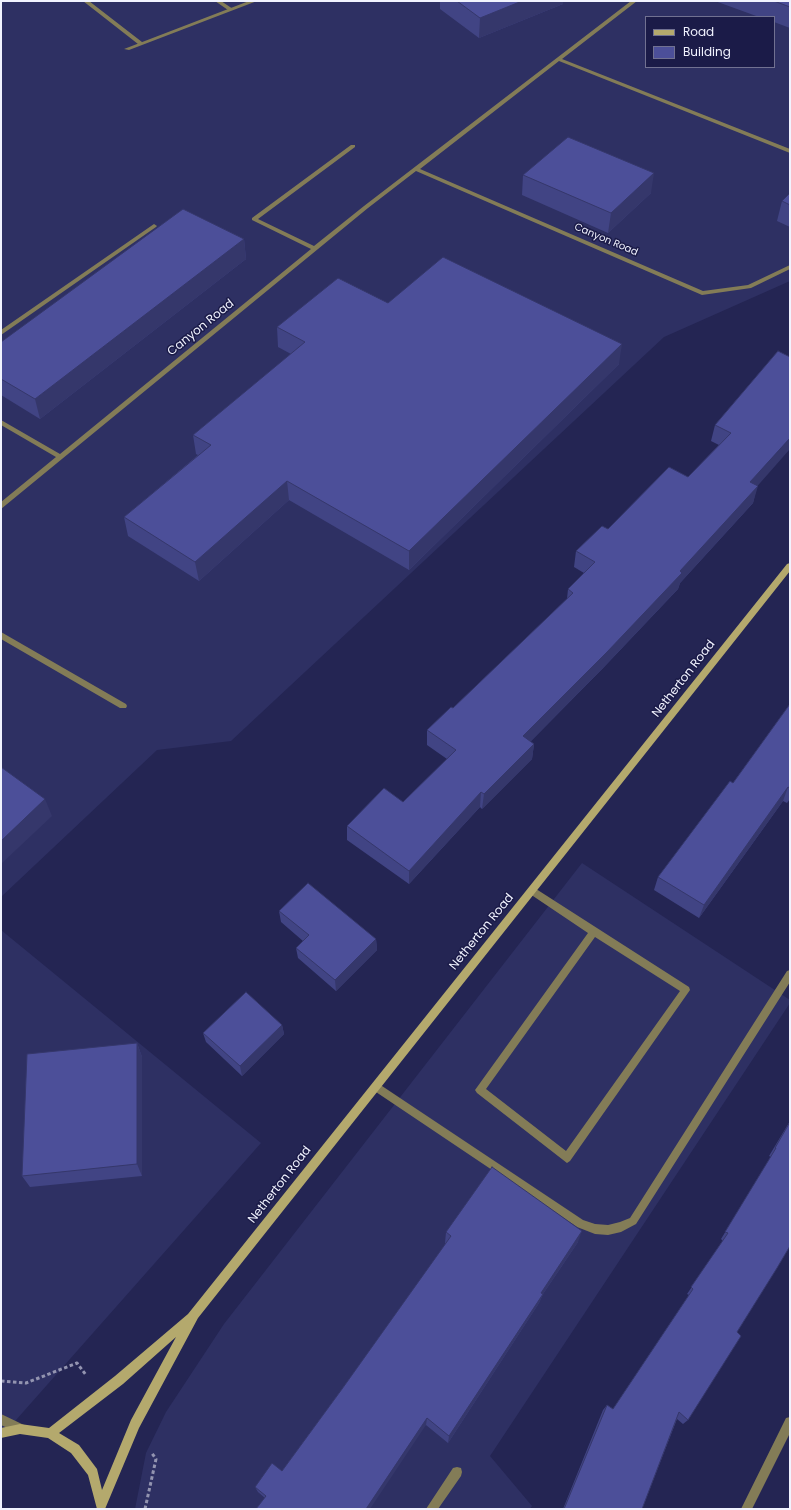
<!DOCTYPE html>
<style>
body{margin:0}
#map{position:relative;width:791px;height:1510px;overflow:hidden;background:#242553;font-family:Poppins,sans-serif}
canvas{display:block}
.frame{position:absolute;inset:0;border:2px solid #f1f3ff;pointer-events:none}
.legend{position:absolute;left:645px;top:16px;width:130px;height:52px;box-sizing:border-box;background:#1b1b48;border:1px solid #717191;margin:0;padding:5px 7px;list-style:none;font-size:12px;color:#f1f3ff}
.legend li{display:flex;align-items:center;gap:8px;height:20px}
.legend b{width:20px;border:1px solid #717191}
</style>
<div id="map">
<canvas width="791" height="1510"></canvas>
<div class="frame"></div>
<ul class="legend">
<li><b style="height:5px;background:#b4a96d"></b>Road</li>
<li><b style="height:11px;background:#4c4f99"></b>Building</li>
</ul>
</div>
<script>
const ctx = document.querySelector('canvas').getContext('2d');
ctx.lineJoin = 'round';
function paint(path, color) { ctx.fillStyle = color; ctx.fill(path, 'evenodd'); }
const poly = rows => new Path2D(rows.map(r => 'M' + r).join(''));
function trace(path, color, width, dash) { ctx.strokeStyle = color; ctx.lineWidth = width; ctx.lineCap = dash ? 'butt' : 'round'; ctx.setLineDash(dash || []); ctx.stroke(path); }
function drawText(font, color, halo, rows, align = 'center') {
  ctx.font = font + ' Poppins,sans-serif'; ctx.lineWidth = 3; ctx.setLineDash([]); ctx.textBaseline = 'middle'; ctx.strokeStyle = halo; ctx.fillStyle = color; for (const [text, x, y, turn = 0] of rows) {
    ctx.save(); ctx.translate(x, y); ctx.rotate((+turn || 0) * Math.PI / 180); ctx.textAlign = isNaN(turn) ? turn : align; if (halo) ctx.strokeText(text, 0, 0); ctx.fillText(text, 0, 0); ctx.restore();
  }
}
const built = poly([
 [1,1,790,1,790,281,664,337,231,741,157,750,1,897],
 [646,17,774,17,774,67,646,67],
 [582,863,790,1000,790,1003,490,1456,532,1506,530,1509,135,1509,146,1453,166,1412,224,1324],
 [1,930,261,1143,1,1437]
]);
const path = poly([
 [1,1381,26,1383,77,1363,86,1375],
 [145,1509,156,1459,151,1452]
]);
const lane = poly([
 [83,1,89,1,142,42,142,44,138,44,83,1],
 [215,1,221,1,233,9,228,10,215,1],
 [154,224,157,226,156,227,1,335,1,330,154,224],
 [1,632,126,704,127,706,126,708,120,708,1,639,1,632],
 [533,887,689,987,690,990,570,1161,567,1163,477,1093,475,1090,588,933,530,894,529,891,530,888,533,887],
 [595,937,680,991,566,1151,486,1089,595,937],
 [790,970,790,982,636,1224,621,1232,608,1235,595,1234,577,1227,373,1090,371,1087,373,1084,376,1083,379,1084,583,1220,595,1224,608,1225,620,1222,630,1218,787,971,790,970],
 [457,1467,461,1468,462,1472,461,1476,438,1509,426,1509,453,1468,457,1467]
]);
const street = poly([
 [249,1,257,1,129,50,124,49,249,1],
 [631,1,637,1,562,59,790,149,790,153,559,61,420,169,703,291,748,285,790,265,790,269,751,288,702,295,416,171,368,208,1,509,1,502,56,457,1,425,1,420,60,454,311,249,252,220,252,218,351,145,355,145,355,147,258,219,314,246,364,206,631,1],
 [1,1414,24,1425,25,1429,24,1433,20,1434,1,1425,1,1414],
 [790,1417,790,1433,752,1509,741,1509,786,1418,790,1417]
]);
const secondary = poly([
 [790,563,790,571,198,1318,139,1428,105,1509,97,1509,88,1475,71,1453,48,1438,20,1434,1,1438,1,1428,20,1424,49,1428,115,1376,188,1314,787,564,790,563],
 [176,1337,131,1420,102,1490,97,1469,79,1445,59,1433,123,1384,176,1337]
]);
const wall = poly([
 [440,1,563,1,563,4,479,38,440,9],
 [715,1,790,1,790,28,774,22,774,17,759,17],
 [523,175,651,193,608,233,522,195],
 [790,193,790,227,777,221,782,201],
 [244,239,246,259,40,419,1,395,1,342],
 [388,303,619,364,409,570,289,500,199,581,128,536,124,517,198,455,196,454,193,435,291,354,278,347,277,327],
 [778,351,757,486,753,503,680,583,678,589,604,667,530,742,534,744,532,759,482,809,480,807,409,884,347,840,347,826,403,802,447,759,427,745,427,730,453,708,567,599,568,589,584,573,574,567,576,551,608,529,688,477,719,445,711,441,715,425],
 [790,704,790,799,787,803,783,801,699,918,654,890,658,877,733,783],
 [279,911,376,939,377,950,336,991,298,958,296,948,303,941,281,922],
 [282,1025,284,1034,242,1076,206,1042,203,1033],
 [137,1043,142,1057,142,1176,30,1187,22,1176],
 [790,1121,790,1246,737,1332,688,1420,683,1424,677,1419,642,1509,563,1509,603,1410,607,1405,613,1409,689,1295,687,1294,723,1241,721,1239,771,1157,769,1156],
 [446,1232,578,1242,543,1294,539,1303,448,1443,426,1425,265,1498,258,1492,255,1487,282,1471,342,1389,446,1244,445,1243]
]);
const shadedWall = poly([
 [522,1,563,1,563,4,479,38,480,18],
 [654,173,651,193,608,233,611,213],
 [244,239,246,259,40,419,35,399],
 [622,344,619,364,409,570,409,551],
 [790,438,790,449,746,499,750,482],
 [287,481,289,500,199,581,195,562],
 [758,486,753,503,680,583,678,589,604,667,521,751,523,736],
 [534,744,532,759,482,809,484,794],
 [788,787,783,801,699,918,704,905],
 [481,792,480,807,409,884,409,871],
 [45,799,52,816,1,864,1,841],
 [376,939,377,950,336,991,335,980],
 [282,1025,284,1034,242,1076,240,1066],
 [137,1043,142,1057,142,1176,137,1164],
 [582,1231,578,1242,543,1294,539,1303,448,1443,449,1436,541,1293],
 [427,1418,426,1425,370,1509,366,1509]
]);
const building = poly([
 [457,1,522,1,480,18,457,1],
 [774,1,790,1,790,7,774,1],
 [568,137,654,173,611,213,523,175,568,137],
 [790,193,790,205,782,201,790,193],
 [183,209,244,239,35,399,1,379,1,342,183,209],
 [443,257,622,344,409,551,287,481,195,562,124,517,211,445,193,435,305,342,277,327,338,278,388,303,443,257],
 [778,351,790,357,790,438,750,482,758,486,680,571,682,573,607,652,523,736,534,744,484,794,481,792,409,871,347,826,384,788,403,802,456,750,427,730,451,707,453,708,573,593,568,589,595,562,576,551,602,526,608,529,669,467,688,477,731,433,715,425,778,351],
 [790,704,790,788,788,787,704,905,658,877,730,781,733,783,790,704],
 [1,767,45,799,1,841,1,767],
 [308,883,376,939,335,980,296,948,309,935,279,911,308,883],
 [246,992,282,1025,240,1066,203,1033,246,992],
 [137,1043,137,1164,22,1176,27,1054,137,1043],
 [790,1122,790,1246,777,1268,737,1332,741,1336,688,1420,679,1412,642,1509,564,1509,607,1405,613,1409,693,1289,691,1287,728,1233,725,1232,776,1148,775,1148,790,1122],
 [492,1167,582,1231,541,1293,543,1294,449,1436,427,1418,366,1509,256,1509,266,1496,255,1487,272,1463,282,1471,342,1389,451,1236,446,1232,492,1167]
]);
const farStreetnames = [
 ["Canyon Road",606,240,23]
];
const streetNames = [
 ["Canyon Road",201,328,-39],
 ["Netherton Road",684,679,-52],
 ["Netherton Road",482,932,-51],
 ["Netherton Road",280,1185,-52]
];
paint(built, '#2e3063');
trace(path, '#9394b0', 3, [3.5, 2.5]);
paint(lane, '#837c57');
paint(street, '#837c57');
paint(secondary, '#b4a96d');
paint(wall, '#414484');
paint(shadedWall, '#35376b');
paint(building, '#4c4f99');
trace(building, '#35376b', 1);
drawText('10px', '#f1f3ff', '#1b1b48', farStreetnames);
drawText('12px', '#f1f3ff', '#1b1b48', streetNames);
</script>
